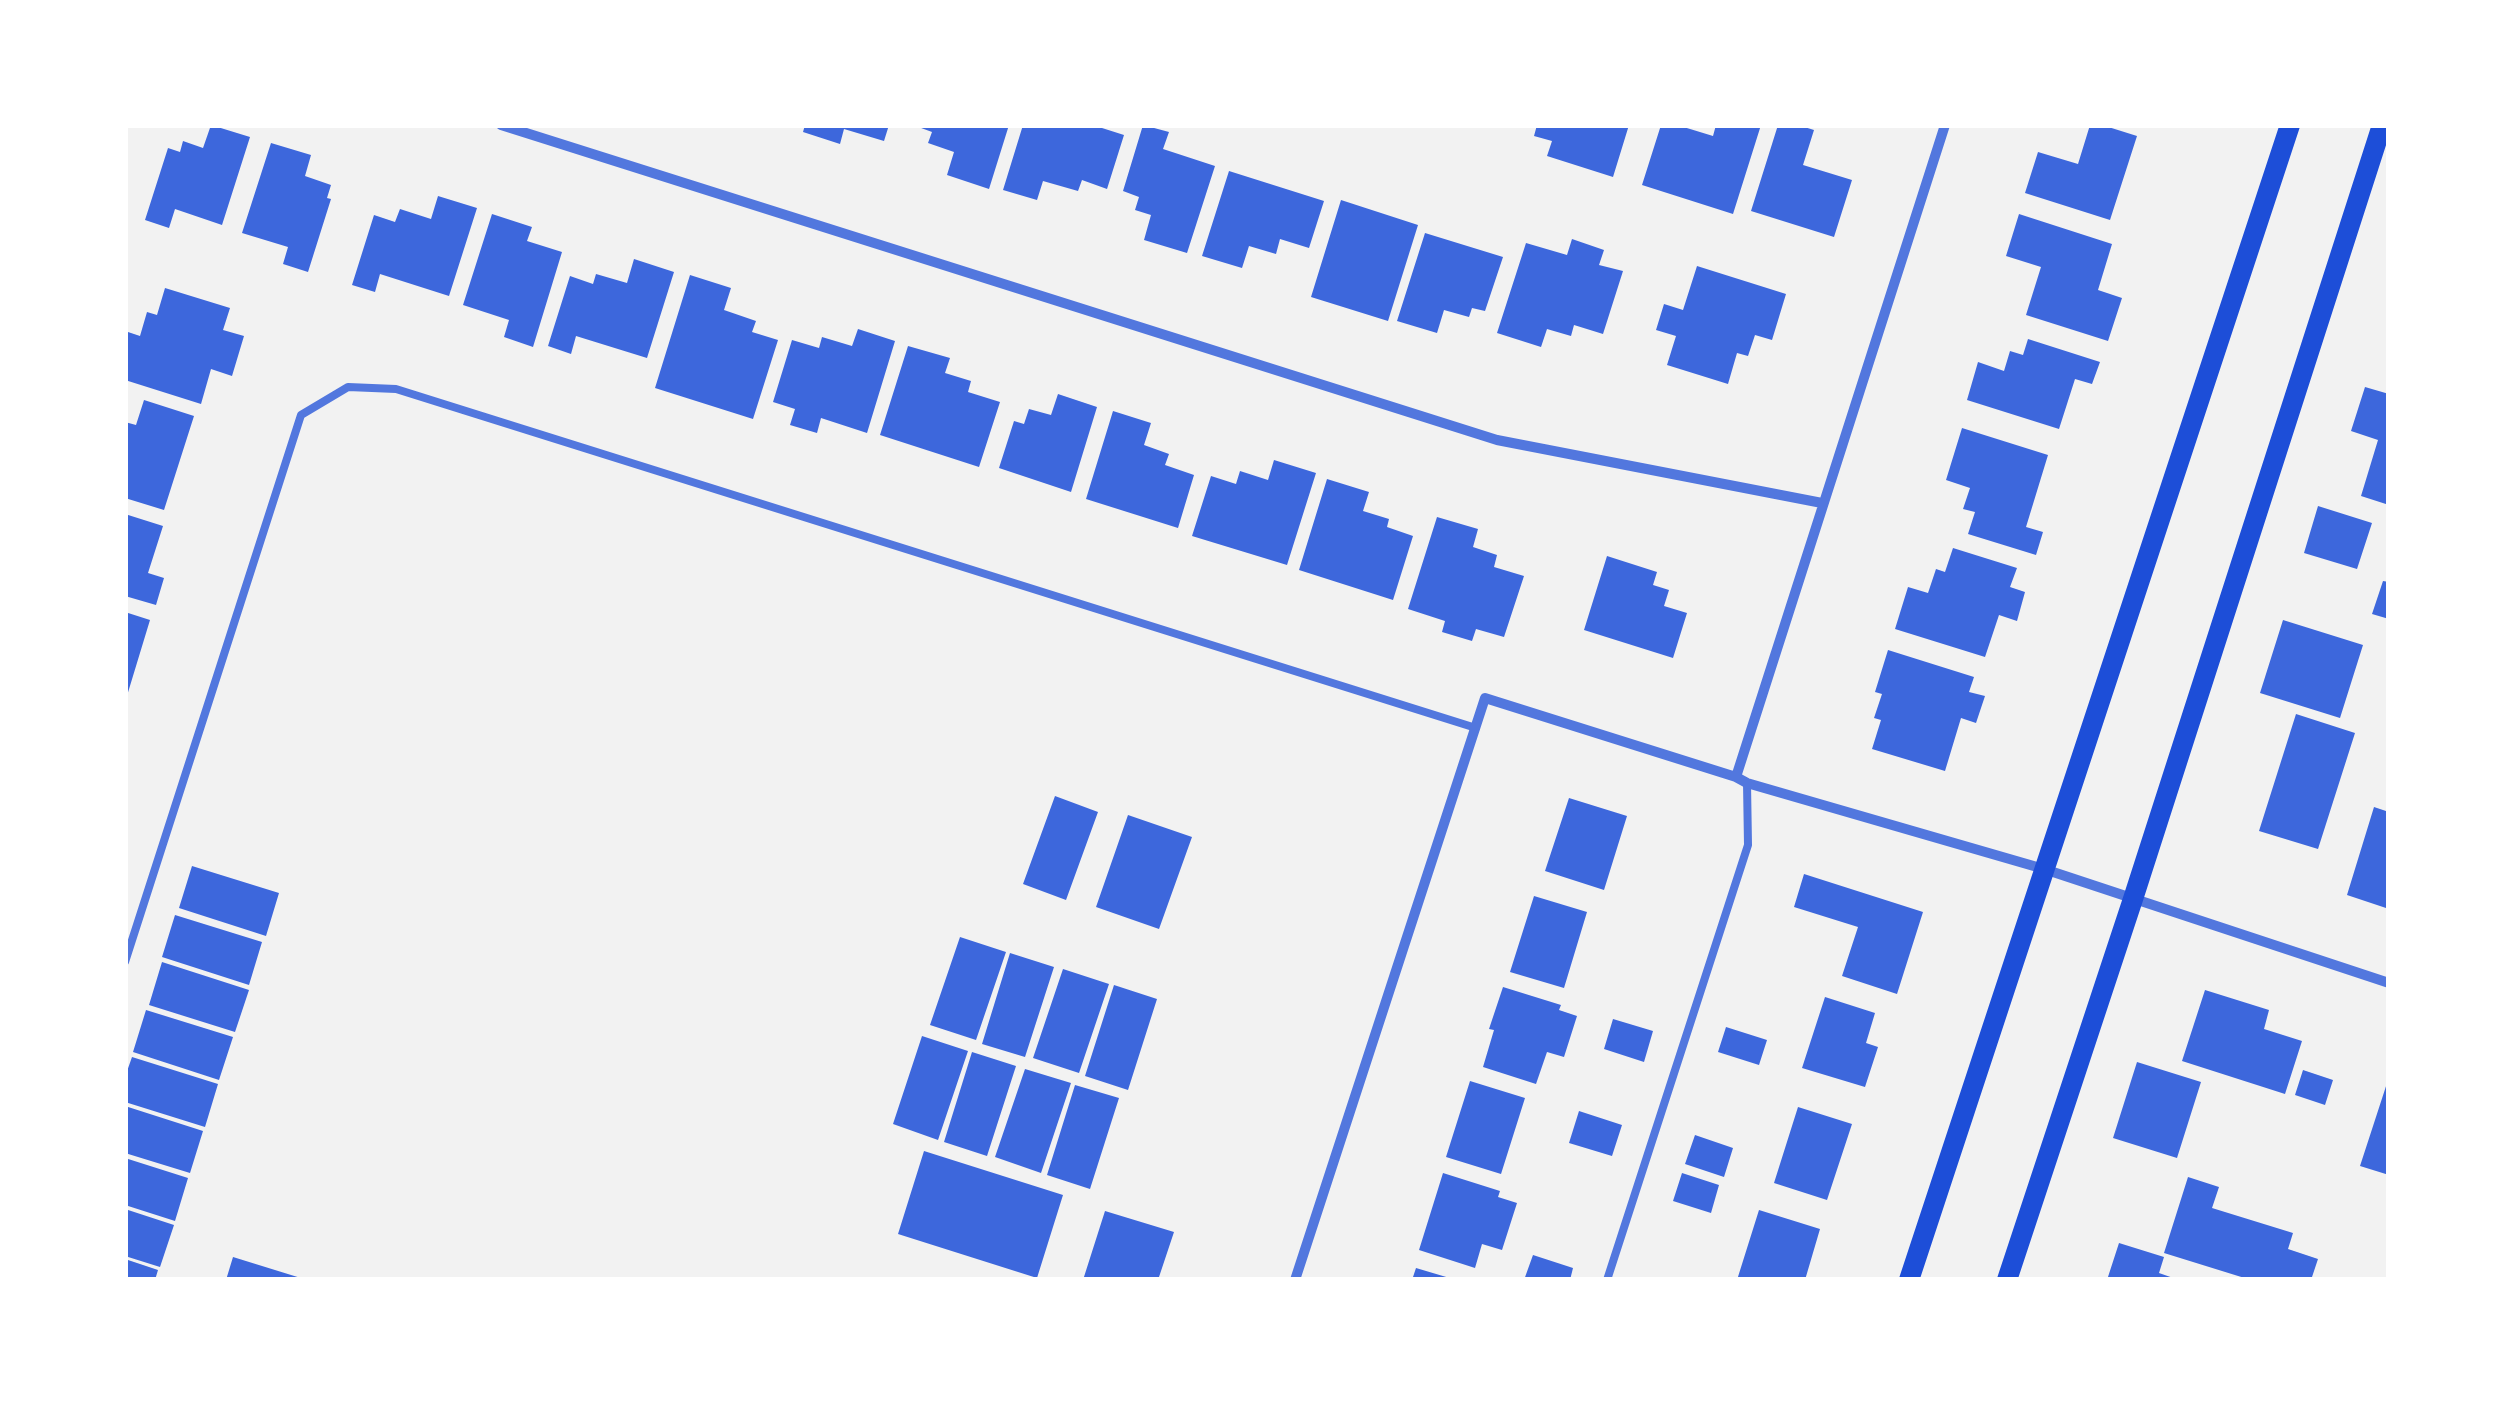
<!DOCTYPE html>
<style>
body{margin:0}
#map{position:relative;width:2514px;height:1405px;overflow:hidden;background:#f2f2f2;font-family:Rubik,sans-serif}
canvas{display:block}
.frame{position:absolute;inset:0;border:128px solid #fff;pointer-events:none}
</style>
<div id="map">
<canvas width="2514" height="1405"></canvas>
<div class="frame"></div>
</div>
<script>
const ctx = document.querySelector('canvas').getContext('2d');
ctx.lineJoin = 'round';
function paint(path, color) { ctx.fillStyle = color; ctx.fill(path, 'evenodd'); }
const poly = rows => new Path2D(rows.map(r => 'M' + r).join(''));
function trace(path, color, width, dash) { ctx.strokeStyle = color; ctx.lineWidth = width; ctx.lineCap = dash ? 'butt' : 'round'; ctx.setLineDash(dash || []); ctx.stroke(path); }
const building = poly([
 [211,125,250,137,222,225,175,209,169,228,145,220,168,148,180,152,183,141,203,148],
 [805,125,889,125,884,141,844,129,840,144,803,132],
 [913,125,1009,125,989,189,947,175,954,152,928,143,932,132],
 [1023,125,1102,125,1102,128,1124,135,1107,189,1082,180,1078,191,1043,181,1037,200,1003,190],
 [1143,125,1169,132,1163,149,1215,166,1187,253,1144,240,1151,215,1135,210,1139,197,1123,191],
 [1537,125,1629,125,1613,177,1547,156,1552,141,1534,136],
 [1661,125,1677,125,1713,136,1716,125,1761,125,1733,214,1642,185],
 [1778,125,1798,125,1814,130,1803,165,1852,180,1834,237,1751,211],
 [2090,125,2102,125,2137,136,2110,220,2025,193,2038,152,2078,164],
 [271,143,311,155,305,176,331,185,327,198,331,199,308,272,283,264,288,247,242,233],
 [1229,171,1324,201,1309,248,1280,239,1276,254,1249,246,1242,268,1202,256],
 [438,196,477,208,449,296,380,274,375,292,352,285,374,215,395,222,400,209,431,219],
 [1341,200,1418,225,1388,321,1311,297],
 [492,214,532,227,527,241,562,252,533,347,504,337,509,320,463,305],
 [2019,214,2112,244,2098,290,2122,298,2108,341,2026,315,2041,267,2006,256],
 [1425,233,1503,257,1485,311,1472,308,1469,317,1444,310,1437,333,1397,321],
 [1572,239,1604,250,1599,265,1623,271,1603,334,1574,325,1571,336,1547,329,1541,347,1497,333,1526,243,1567,255],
 [634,259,674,272,647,358,576,336,571,354,548,346,570,276,593,284,596,274,627,283],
 [1697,266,1786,294,1772,340,1755,335,1748,356,1737,353,1728,384,1667,365,1676,336,1656,330,1664,304,1683,310],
 [690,275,731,288,724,310,756,321,752,332,778,340,753,419,655,388],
 [165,288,230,308,223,330,244,336,232,376,211,369,201,404,125,380,125,331,140,336,147,312,157,315],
 [858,329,895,341,867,433,821,418,817,433,790,425,795,409,773,402,792,340,819,348,822,337,852,346],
 [2028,339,2100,362,2092,384,2075,379,2059,429,1967,400,1978,362,2004,371,2010,351,2023,355],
 [908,346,950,358,945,373,971,381,968,392,1000,402,979,467,880,435],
 [2365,387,2389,394,2389,505,2361,496,2378,440,2351,431],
 [1058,394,1097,407,1071,492,999,468,1014,421,1024,424,1029,409,1051,415],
 [144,400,194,416,164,510,125,498,125,422,136,425],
 [1113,411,1151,423,1144,445,1169,454,1165,465,1194,475,1178,528,1086,499],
 [1962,428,2048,455,2026,527,2043,532,2036,555,1968,534,1975,512,1963,509,1970,488,1946,480],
 [1274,460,1316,473,1287,565,1192,536,1211,476,1236,484,1240,471,1268,480],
 [1327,479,1369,492,1363,511,1389,519,1387,527,1413,536,1393,600,1299,570],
 [2318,506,2372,523,2357,569,2304,553],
 [125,514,163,526,148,573,164,578,156,605,125,596],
 [1437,517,1478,529,1473,547,1497,555,1494,567,1524,576,1504,637,1476,629,1472,641,1442,632,1445,621,1408,609],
 [1953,548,2017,568,2010,587,2025,592,2017,621,1999,615,1985,657,1895,629,1908,587,1928,593,1936,569,1945,572],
 [1607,556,1657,572,1653,585,1669,590,1664,606,1687,613,1673,658,1584,630],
 [2383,581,2389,582,2389,619,2372,614],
 [125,612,150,620,126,699,125,699],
 [2283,620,2363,645,2340,718,2260,693],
 [1888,650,1974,677,1969,692,1985,696,1976,723,1961,718,1945,771,1872,749,1881,720,1874,718,1882,694,1875,692],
 [2296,714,2355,733,2318,849,2259,831],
 [1055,796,1098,812,1066,900,1023,884],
 [1569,798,1627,816,1604,890,1545,871],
 [2374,807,2389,812,2389,909,2347,895],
 [1128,815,1192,837,1159,929,1096,907],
 [192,866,279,893,266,936,179,908],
 [1804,874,1923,912,1897,994,1842,976,1858,927,1794,907],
 [1534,896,1587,912,1564,988,1510,972],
 [175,915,262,942,249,985,162,957],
 [960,937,1006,952,976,1040,930,1025],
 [1010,953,1054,967,1025,1057,982,1044],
 [162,962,249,990,235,1032,149,1005],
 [1063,969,1109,984,1079,1073,1033,1058],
 [1114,985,1157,999,1128,1090,1085,1076],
 [1503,987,1561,1005,1559,1010,1577,1016,1564,1057,1547,1052,1536,1084,1483,1067,1494,1030,1489,1029],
 [2205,990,2269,1010,2264,1029,2302,1041,2285,1094,2182,1061],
 [1825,997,1875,1013,1866,1043,1878,1047,1865,1087,1802,1068],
 [146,1010,233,1037,219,1080,133,1052],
 [1613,1019,1653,1031,1644,1062,1604,1049],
 [1726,1027,1767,1040,1759,1065,1718,1052],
 [922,1036,968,1051,938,1140,893,1124],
 [972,1052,1016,1066,987,1156,944,1142],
 [132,1057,218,1084,205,1127,125,1102,125,1077],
 [2137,1062,2201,1082,2177,1158,2113,1138],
 [1025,1069,1071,1083,1041,1173,995,1157],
 [2303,1070,2333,1080,2325,1105,2295,1095],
 [2389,1077,2389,1175,2360,1166],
 [1470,1081,1525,1098,1501,1174,1446,1157],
 [1075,1085,1119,1098,1090,1189,1047,1175],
 [125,1106,203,1131,190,1173,125,1153],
 [1798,1107,1852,1124,1827,1200,1774,1183],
 [1579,1111,1622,1125,1612,1156,1569,1143],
 [1695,1135,1733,1148,1724,1177,1685,1164],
 [924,1151,1063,1195,1037,1278,898,1234],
 [125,1158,188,1178,175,1221,125,1205],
 [1443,1173,1500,1191,1498,1197,1517,1203,1502,1250,1482,1244,1475,1268,1419,1250],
 [1682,1173,1719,1185,1711,1213,1673,1201],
 [2188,1177,2219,1187,2212,1208,2293,1233,2288,1249,2318,1259,2311,1280,2251,1280,2164,1253],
 [125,1209,174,1225,160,1267,125,1256],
 [1759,1210,1820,1229,1805,1280,1737,1280],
 [1105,1211,1174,1232,1158,1280,1083,1280],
 [2119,1243,2164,1257,2159,1273,2179,1280,2107,1280],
 [1533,1255,1573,1268,1570,1280,1524,1280],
 [233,1257,304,1279,304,1280,226,1280],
 [125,1259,158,1270,155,1280,125,1280],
 [1416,1268,1453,1279,1452,1280,1412,1280]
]);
const service = poly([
 [125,962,301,415,348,387,396,389,1476,728],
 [1607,1280,1748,845,1747,783]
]);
const minor = poly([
 [501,125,1497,440,1822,503],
 [1736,777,1945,125],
 [1295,1280,1485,698,1736,777,1747,783,2044,869,2389,983]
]);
const secondary = poly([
 [1909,1280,2290,125],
 [2007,1280,2133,899,2382,125]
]);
paint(building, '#3d67dc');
trace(service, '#5277de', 8);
trace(minor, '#5277de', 10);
trace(secondary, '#1d4ed8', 20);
</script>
